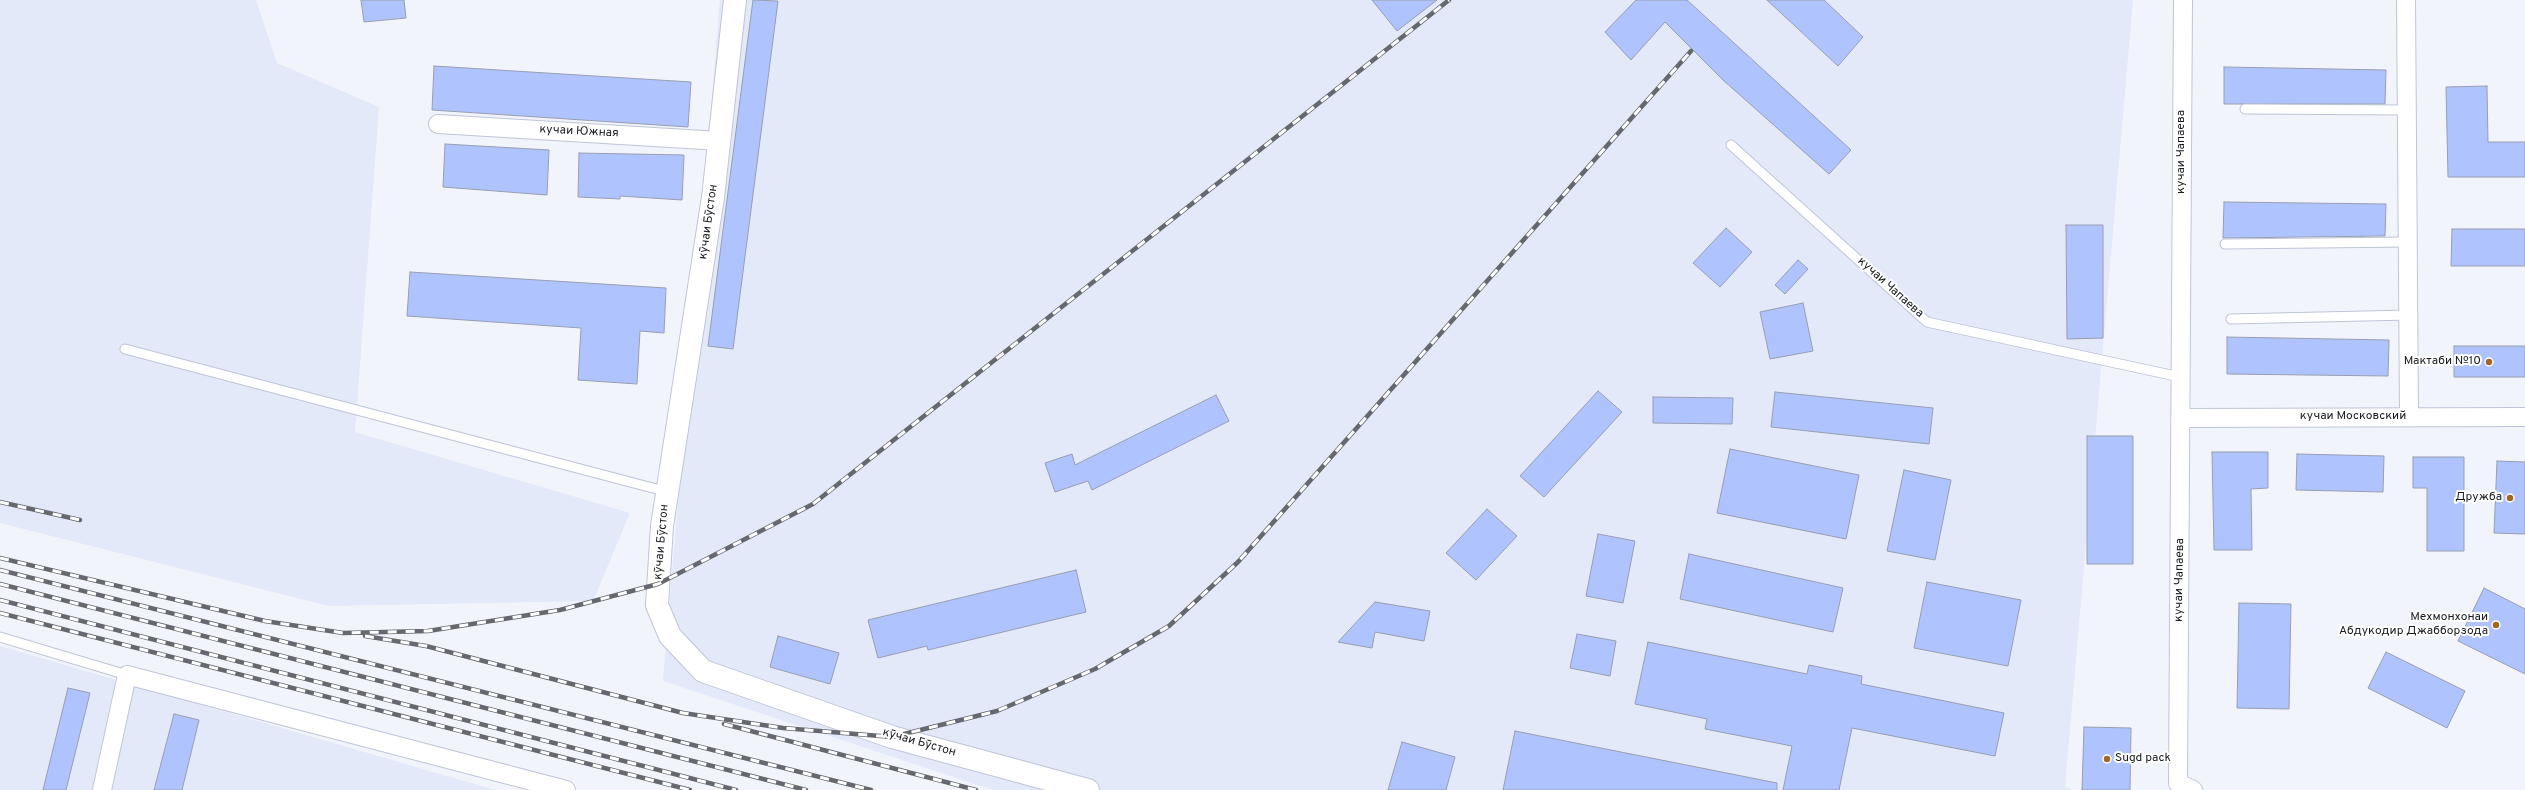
<!DOCTYPE html>
<meta charset="utf-8">
<style>
body{margin:0}
canvas{display:block;background:#f2f4fc}
</style>
<canvas width="2525" height="790"></canvas>
<script>
const ctx = document.querySelector('canvas').getContext('2d');
ctx.lineJoin = 'round';
function paint(path, color) { ctx.fillStyle = color; ctx.fill(path, 'evenodd'); }
const poly = rows => new Path2D(rows.map(r => 'M' + r).join(''));
function trace(path, color, width, dash) { ctx.strokeStyle = color; ctx.lineWidth = width; ctx.lineCap = dash ? 'butt' : 'round'; ctx.setLineDash(dash || []); ctx.stroke(path); }
function drawText(font, color, halo, rows, align = 'center') {
  ctx.font = font + ' Overpass,sans-serif'; ctx.lineWidth = 4; ctx.setLineDash([]); ctx.textBaseline = 'middle'; ctx.strokeStyle = halo; ctx.fillStyle = color; for (const [text, x, y, turn = 0] of rows) {
    ctx.save(); ctx.translate(x, y); ctx.rotate((+turn || 0) * Math.PI / 180); ctx.textAlign = isNaN(turn) ? turn : align; if (halo) ctx.strokeText(text, 0, 0); ctx.fillText(text, 0, 0); ctx.restore();
  }
}
const built = poly([
 [0,0,256,0,277,63,379,107,355,432,630,513,593,601,329,606,0,523],
 [720,0,2133,0,2065,786,2073,790,993,790,663,681],
 [0,646,495,790,0,790]
]);
const building = poly([
 [361,0,404,0,406,18,364,22,361,0],
 [753,0,778,1,733,349,708,346,753,0],
 [1372,0,1437,0,1397,31,1372,0],
 [1636,0,1687,0,1851,150,1829,174,1723,80,1665,22,1631,60,1605,32,1636,0],
 [1767,0,1824,0,1863,37,1838,66,1767,0],
 [434,66,691,82,688,127,432,110,434,66],
 [2224,67,2386,70,2385,104,2224,104,2224,67],
 [2487,86,2488,142,2525,142,2525,177,2448,177,2446,87,2487,86],
 [445,144,549,150,547,195,443,187,445,144],
 [579,153,684,155,682,200,620,196,620,199,578,197,579,153],
 [2224,202,2386,204,2385,236,2223,238,2224,202],
 [2066,225,2103,225,2103,338,2067,339,2066,225],
 [1726,228,1752,252,1720,287,1693,263,1726,228],
 [2452,229,2525,229,2525,266,2451,266,2452,229],
 [1798,260,1808,269,1785,294,1775,285,1798,260],
 [410,272,666,288,664,333,640,331,637,384,578,380,581,328,407,316,410,272],
 [1803,303,1813,351,1770,359,1760,312,1803,303],
 [2227,337,2389,340,2388,376,2227,374,2227,337],
 [2454,346,2525,346,2525,377,2454,377,2454,346],
 [1598,391,1622,412,1544,497,1520,476,1598,391],
 [1775,392,1933,408,1929,444,1771,427,1775,392],
 [1216,395,1229,421,1092,490,1088,481,1055,492,1045,463,1072,454,1075,465,1216,395],
 [1653,397,1733,398,1732,424,1653,423,1653,397],
 [2087,436,2133,436,2133,564,2087,564,2087,436],
 [1730,449,1859,475,1846,539,1717,513,1730,449],
 [2212,452,2268,452,2268,488,2251,489,2252,550,2214,550,2212,452],
 [2297,454,2384,456,2383,492,2296,490,2297,454],
 [2413,457,2464,457,2464,551,2427,551,2427,488,2413,488,2413,457],
 [2497,461,2525,462,2525,534,2494,533,2497,461],
 [1904,470,1951,480,1935,560,1887,551,1904,470],
 [1487,509,1517,536,1476,580,1446,553,1487,509],
 [1598,534,1635,541,1623,603,1586,596,1598,534],
 [1689,554,1843,588,1833,632,1680,599,1689,554],
 [1076,570,1086,612,928,650,927,646,878,658,868,620,1076,570],
 [1927,582,2021,600,2008,666,1914,648,1927,582],
 [2484,588,2525,609,2525,674,2458,641,2484,588],
 [1375,602,1430,611,1424,641,1375,632,1372,648,1338,642,1375,602],
 [2239,603,2291,604,2289,709,2237,708,2239,603],
 [1577,634,1616,641,1610,676,1570,668,1577,634],
 [778,636,839,653,830,684,770,667,778,636],
 [1648,642,1807,674,1809,665,1862,676,1861,684,2004,713,1995,756,1852,728,1839,790,1783,790,1792,746,1705,729,1707,719,1635,704,1648,642],
 [2386,652,2465,691,2447,728,2368,688,2386,652],
 [68,688,90,693,66,790,43,790,68,688],
 [174,714,199,720,182,790,154,790,174,714],
 [2084,727,2131,728,2130,790,2082,790,2084,727],
 [1515,731,1777,783,1777,790,1503,790,1515,731],
 [1402,742,1455,757,1446,790,1388,790,1402,742]
]);
const service = poly([
 [2245,109,2407,110],
 [1731,145,1927,322,2180,377],
 [2225,244,2408,242],
 [2231,319,2409,315],
 [125,349,668,492],
 [0,637,127,675]
]);
const minor = poly([
 [2183,0,2178,783,2193,790],
 [2406,0,2409,416],
 [438,124,720,141],
 [2182,418,2525,417],
 [102,790,127,675,566,790]
]);
const secondary = poly([
 [735,0,713,197,662,526,657,605,670,636,703,671,892,737,1088,790]
]);
const rail = poly([
 [0,502,80,520],
 [0,558,265,621,343,633,428,631,560,610,658,584,813,504,1449,0],
 [0,570,871,790],
 [0,584,806,790],
 [0,600,736,790],
 [0,613,690,790],
 [365,636,426,646,683,713,783,728,892,737,997,711,1095,669,1169,626,1238,562,1691,51],
 [724,724,976,790]
]);
const markers = [
 [2489,362,4,"#9f6923"],
 [2510,498,4,"#9f6923"],
 [2496,625,4,"#9f6923"],
 [2107,759,4,"#9f6923"]
];
const streetNames = [
 ["кучаи Южная",579,132,3],
 ["кучаи Чапаева",2182,152,-90],
 ["кӯчаи Бӯстон",709,222,-82],
 ["кучаи Чапаева",1890,288,42],
 ["кучаи Московский",2353,417],
 ["кӯчаи Бӯстон",662,542,-85],
 ["кучаи Чапаева",2180,580,-89],
 ["кӯчаи Бӯстон",919,743,16]
];
const poiNames = [
 ["Мактаби №10",2481,362],
 ["Дружба",2502,498],
 ["Мехмонхонаи",2488,618],
 ["Абдукодир Джабборзода",2488,632],
 ["Sugd pack",2115,759,"left"]
];
paint(built, '#e3e9f8');
paint(building, '#afc4ff');
trace(building, '#989eb0', 1);
trace(service, '#bec5d7', 11);
trace(minor, '#bec5d7', 20);
trace(secondary, '#bec5d7', 24);
trace(service, '#fff', 9);
trace(minor, '#fff', 18);
trace(secondary, '#fff', 22);
trace(rail, '#65686f', 4.5);
trace(rail, '#fff', 3, [9]);
for (const [x, y, r, color] of markers) { const dot = new Path2D(); dot.arc(x, y, r, 0, 2 * Math.PI); ctx.fillStyle = color; ctx.fill(dot); trace(dot, '#fff', 1.5); }
drawText('12px', '#181b21', '#fff', streetNames);
drawText('12px', '#181b21', '#fff', poiNames, 'right');
</script>
